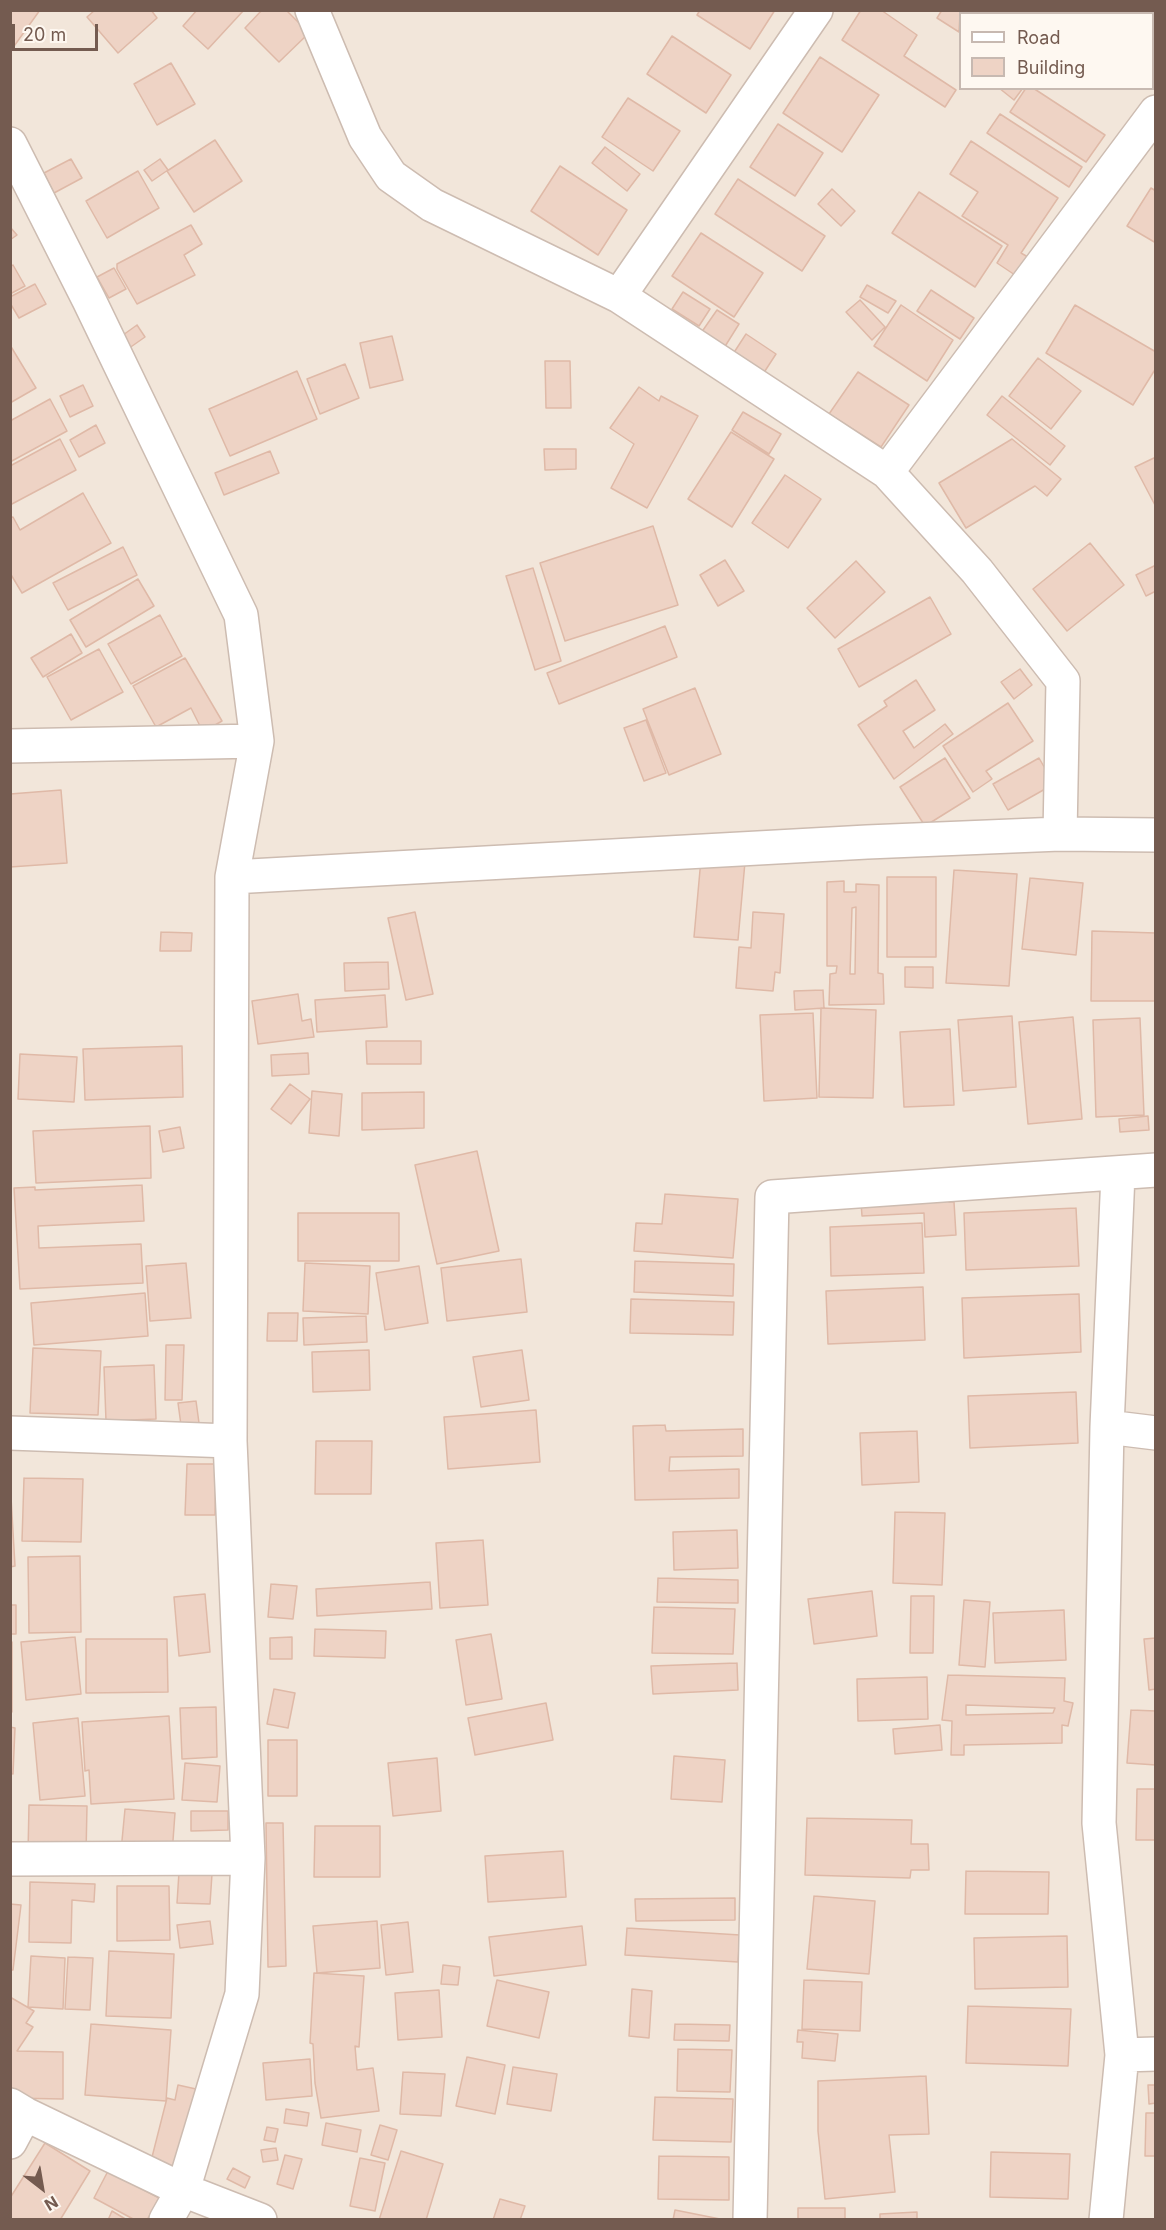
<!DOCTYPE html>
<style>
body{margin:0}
#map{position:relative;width:1166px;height:2230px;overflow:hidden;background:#fbf4eb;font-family:Inter,sans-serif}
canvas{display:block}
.frame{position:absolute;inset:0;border:12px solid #745b50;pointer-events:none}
.legend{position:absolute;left:959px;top:12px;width:195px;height:78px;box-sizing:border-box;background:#fef8f1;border:2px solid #c7b9b1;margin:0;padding:8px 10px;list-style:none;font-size:18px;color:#745b50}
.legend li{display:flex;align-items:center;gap:12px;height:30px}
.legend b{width:30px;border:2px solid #c7b9b1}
.north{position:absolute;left:12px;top:2158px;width:60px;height:60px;-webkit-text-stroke:4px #fef8f1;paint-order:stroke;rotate:149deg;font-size:16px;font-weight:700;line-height:24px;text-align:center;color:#745b50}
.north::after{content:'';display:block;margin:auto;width:21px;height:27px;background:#745b50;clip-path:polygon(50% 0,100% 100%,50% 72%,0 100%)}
.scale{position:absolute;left:12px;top:24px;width:86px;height:27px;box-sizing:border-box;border:3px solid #745b50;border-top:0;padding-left:8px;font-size:18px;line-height:21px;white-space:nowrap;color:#745b50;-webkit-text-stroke:4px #fef8f1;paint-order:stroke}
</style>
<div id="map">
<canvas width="1166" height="2230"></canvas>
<div class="frame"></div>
<ul class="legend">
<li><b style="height:8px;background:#fff"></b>Road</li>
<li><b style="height:16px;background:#eed3c5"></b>Building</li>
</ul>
<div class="north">N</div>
<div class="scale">20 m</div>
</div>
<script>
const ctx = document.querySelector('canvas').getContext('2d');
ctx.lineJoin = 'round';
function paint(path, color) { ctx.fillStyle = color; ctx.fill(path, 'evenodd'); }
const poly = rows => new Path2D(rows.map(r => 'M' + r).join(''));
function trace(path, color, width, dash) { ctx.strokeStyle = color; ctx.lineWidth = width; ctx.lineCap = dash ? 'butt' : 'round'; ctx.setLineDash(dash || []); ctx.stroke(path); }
const residential = poly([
 [11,11,1155,11,1155,2219,11,2219],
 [960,14,1152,14,1152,88,960,88]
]);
const building = poly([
 [10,10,40,10,12,49,10,48,10,10],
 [95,10,151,10,157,18,118,53,87,17,95,10],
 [197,10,244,10,208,49,183,26,197,10],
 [262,10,286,10,309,33,279,62,245,28,262,10],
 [700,10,775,10,750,49,697,15,700,10],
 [861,10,881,10,917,35,904,56,956,90,945,107,842,40,861,10],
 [942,10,973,10,971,14,960,14,959,32,937,18,942,10],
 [1031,10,1156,10,1156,66,1152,70,1152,14,1029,14,1031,10],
 [672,36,731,75,706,113,647,74,672,36],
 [820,57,879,95,842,152,783,113,820,57],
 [171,63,195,104,157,125,134,84,171,63],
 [999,88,1023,88,1014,100,999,88],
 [1026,88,1033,88,1105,135,1086,162,1010,112,1026,88],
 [628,98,680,131,653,171,602,137,628,98],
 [1000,114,1082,167,1069,187,987,133,1000,114],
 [778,124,823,153,795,196,750,167,778,124],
 [215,140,242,181,194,212,167,171,215,140],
 [971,141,1058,198,1021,253,1033,260,1021,279,997,263,1008,245,962,216,978,192,950,174,971,141],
 [605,147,640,174,627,191,592,163,605,147],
 [71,159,82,178,54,193,44,173,71,159],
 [160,159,168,170,152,181,144,170,160,159],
 [560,166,627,210,598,255,531,211,560,166],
 [138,171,159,208,107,238,86,201,138,171],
 [738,179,825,236,802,271,715,214,738,179],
 [1151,188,1156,191,1156,243,1127,226,1151,188],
 [832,189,855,211,841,226,818,204,832,189],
 [919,192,1002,246,975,287,892,233,919,192],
 [191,225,202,244,184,255,195,275,137,304,117,269,117,264,191,225],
 [10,227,17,235,10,240,10,227],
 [701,233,763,273,734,317,672,276,701,233],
 [13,265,25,286,10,294,10,267,13,265],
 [114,268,126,289,109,298,97,277,114,268],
 [35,284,46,304,19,318,10,303,10,297,35,284],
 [867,285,896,301,888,313,860,297,867,285],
 [931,290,974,318,960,339,917,311,931,290],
 [683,292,710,309,699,326,672,309,683,292],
 [860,300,885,327,872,340,846,312,860,300],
 [901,305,953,340,927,381,874,346,901,305],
 [1075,305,1156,352,1156,368,1133,405,1046,353,1075,305],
 [717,310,739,324,724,348,701,333,717,310],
 [137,325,145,337,125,351,116,340,137,325],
 [746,334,776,354,763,374,733,354,746,334],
 [392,336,403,380,370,388,360,343,392,336],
 [10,345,36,388,10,403,10,345],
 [1038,358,1081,391,1051,429,1009,396,1038,358],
 [545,361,570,361,571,408,546,408,545,361],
 [345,364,359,398,320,414,307,379,345,364],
 [297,371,317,419,230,456,209,409,297,371],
 [858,372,909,405,881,447,829,414,858,372],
 [83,385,93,406,70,417,60,396,83,385],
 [639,387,659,401,661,396,698,416,647,508,611,488,634,444,610,428,639,387],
 [1002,396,1065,446,1050,465,987,415,1002,396],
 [50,399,67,431,10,462,10,421,50,399],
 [743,412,781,434,769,454,732,430,743,412],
 [96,425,105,443,79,457,70,440,96,425],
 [731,432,774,459,732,527,688,499,731,432],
 [60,439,76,470,10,505,10,466,60,439],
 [1012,439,1061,479,1047,496,1035,486,966,528,939,483,1012,439],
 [544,449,576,449,576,469,545,470,544,449],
 [270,451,279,473,224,495,215,473,270,451],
 [1156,457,1156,507,1135,467,1156,457],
 [785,475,821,499,788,548,752,523,785,475],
 [83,493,111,543,22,593,10,573,10,518,13,517,20,530,83,493],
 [653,526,678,605,565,641,540,563,653,526],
 [1090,543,1124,585,1067,631,1033,589,1090,543],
 [123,547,137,575,68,610,53,583,123,547],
 [725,560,744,591,718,606,700,575,725,560],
 [856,561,885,592,835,638,807,608,856,561],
 [1156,565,1156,591,1146,596,1136,575,1156,565],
 [533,568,561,661,535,670,506,576,533,568],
 [138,579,154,606,86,647,70,620,138,579],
 [930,597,951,634,859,687,838,649,930,597],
 [160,615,182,656,131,684,108,644,160,615],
 [665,626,677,657,559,704,547,673,665,626],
 [71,634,82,653,43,677,31,658,71,634],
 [99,649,123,692,71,720,47,677,99,649],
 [185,658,222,721,203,732,191,708,156,727,133,686,185,658],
 [1020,669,1032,685,1014,699,1001,682,1020,669],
 [916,680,935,710,903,731,914,748,945,724,953,734,894,779,858,725,887,706,884,701,916,680],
 [695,688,721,754,669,775,643,709,695,688],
 [1008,703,1033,741,986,771,992,779,973,792,943,746,1008,703],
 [646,720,666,773,644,781,624,728,646,720],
 [945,758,970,798,925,826,900,787,945,758],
 [1039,758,1054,784,1008,810,993,784,1039,758],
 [61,790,67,863,10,867,10,794,61,790],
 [701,859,745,862,738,940,694,937,701,859],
 [954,870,1017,874,1009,986,946,983,954,870],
 [887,877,936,877,936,957,887,957,887,877],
 [1030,878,1083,883,1076,955,1022,949,1030,878],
 [844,881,844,892,856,892,856,884,879,885,878,973,883,974,884,1004,829,1005,830,974,836,973,837,966,827,966,827,882,844,881],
 [856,907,855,974,850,974,852,908,856,907],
 [415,912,433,994,406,1000,388,918,415,912],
 [753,912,784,914,780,973,775,972,773,991,736,988,739,947,751,948,753,912],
 [1092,931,1156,933,1156,1001,1091,1001,1092,931],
 [161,932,192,933,191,951,160,951,161,932],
 [388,962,389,989,345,991,344,963,388,962],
 [905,967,933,967,933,988,905,987,905,967],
 [823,990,824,1008,795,1010,794,991,823,990],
 [298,994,302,1021,311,1019,314,1037,258,1044,252,1001,298,994],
 [385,995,387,1027,317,1032,315,1000,385,995],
 [821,1008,876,1010,873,1098,819,1097,821,1008],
 [813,1013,817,1098,764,1101,760,1015,813,1013],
 [1012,1016,1016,1087,963,1091,958,1020,1012,1016],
 [1073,1017,1082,1119,1028,1124,1019,1022,1073,1017],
 [1140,1018,1144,1115,1096,1117,1093,1020,1140,1018],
 [950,1029,954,1105,904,1107,900,1032,950,1029],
 [366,1041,421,1041,421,1064,367,1064,366,1041],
 [182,1046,183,1097,85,1100,83,1049,182,1046],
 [308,1053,309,1074,272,1076,271,1055,308,1053],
 [20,1054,77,1057,74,1102,18,1099,20,1054],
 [290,1084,310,1099,291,1124,271,1109,290,1084],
 [312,1091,342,1094,339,1136,309,1133,312,1091],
 [424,1092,424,1128,362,1130,362,1093,424,1092],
 [1148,1116,1149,1130,1120,1132,1119,1119,1148,1116],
 [150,1126,151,1178,36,1183,33,1131,150,1126],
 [180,1127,184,1148,163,1152,159,1131,180,1127],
 [477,1151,499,1251,437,1264,415,1165,477,1151],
 [142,1185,144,1221,38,1226,39,1248,141,1244,143,1283,20,1289,14,1188,35,1187,35,1190,142,1185],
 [948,1186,949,1202,954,1202,956,1235,925,1237,924,1213,862,1216,860,1189,948,1186],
 [665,1194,738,1199,733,1258,634,1251,636,1223,662,1224,665,1194],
 [1076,1208,1079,1266,966,1270,964,1213,1076,1208],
 [298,1213,399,1213,399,1261,298,1261,298,1213],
 [922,1223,924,1273,831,1276,830,1227,922,1223],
 [521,1259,527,1312,447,1321,441,1268,521,1259],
 [635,1261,734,1264,733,1296,634,1292,635,1261],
 [186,1263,191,1318,150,1321,146,1266,186,1263],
 [305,1263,370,1266,368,1314,303,1311,305,1263],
 [419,1266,428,1323,385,1330,376,1273,419,1266],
 [923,1287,925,1340,828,1344,826,1291,923,1287],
 [145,1293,148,1336,34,1345,31,1303,145,1293],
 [1079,1294,1081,1352,964,1358,962,1298,1079,1294],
 [631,1299,734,1302,733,1335,630,1333,631,1299],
 [268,1313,298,1313,297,1341,267,1341,268,1313],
 [366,1316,367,1342,304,1345,303,1318,366,1316],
 [166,1345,184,1345,182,1400,165,1400,166,1345],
 [33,1348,101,1351,98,1415,30,1413,33,1348],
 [369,1350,370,1390,313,1392,312,1352,369,1350],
 [522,1350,529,1400,481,1407,473,1357,522,1350],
 [154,1365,156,1419,106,1421,104,1367,154,1365],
 [1076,1392,1078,1443,970,1448,968,1396,1076,1392],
 [196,1401,199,1423,181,1425,178,1403,196,1401],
 [536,1410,540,1462,448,1469,444,1417,536,1410],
 [665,1425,666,1431,743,1429,743,1456,670,1457,669,1471,739,1469,739,1498,635,1500,633,1426,665,1425],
 [917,1431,919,1482,862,1485,860,1433,917,1431],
 [316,1441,372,1441,371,1494,315,1494,316,1441],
 [187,1464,216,1464,215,1515,185,1515,187,1464],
 [24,1478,83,1479,81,1542,22,1541,24,1478],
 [10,1480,15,1566,10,1567,10,1480],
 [895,1512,945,1513,942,1585,893,1583,895,1512],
 [737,1530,738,1568,674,1570,673,1532,737,1530],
 [483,1540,488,1605,440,1608,436,1543,483,1540],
 [80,1556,81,1632,29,1633,28,1557,80,1556],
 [658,1578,738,1580,738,1603,657,1602,658,1578],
 [430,1582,432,1609,317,1616,316,1589,430,1582],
 [271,1584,297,1586,293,1619,268,1617,271,1584],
 [872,1591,877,1636,814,1644,808,1599,872,1591],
 [205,1594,210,1652,179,1656,174,1597,205,1594],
 [911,1596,934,1596,933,1653,910,1653,911,1596],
 [964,1600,990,1602,985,1667,959,1665,964,1600],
 [10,1605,16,1605,16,1634,10,1634,10,1605],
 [654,1607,735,1609,733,1654,652,1653,654,1607],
 [1064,1610,1066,1660,995,1663,993,1613,1064,1610],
 [315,1629,386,1631,385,1658,314,1656,315,1629],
 [491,1634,502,1699,466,1705,456,1640,491,1634],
 [75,1637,81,1694,26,1700,21,1642,75,1637],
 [292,1637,292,1659,270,1659,270,1638,292,1637],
 [1156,1638,1156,1689,1149,1690,1144,1639,1156,1638],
 [86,1639,167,1639,168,1692,86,1693,86,1639],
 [10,1642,12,1642,12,1712,10,1712,10,1642],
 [737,1663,738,1690,653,1694,651,1666,737,1663],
 [948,1675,1065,1678,1064,1701,1073,1703,1068,1726,1062,1725,1062,1743,964,1745,964,1755,951,1755,952,1721,942,1720,948,1675],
 [966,1705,1055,1708,1053,1713,966,1715,966,1705],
 [927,1677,928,1719,858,1721,857,1679,927,1677],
 [274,1689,295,1693,288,1728,267,1724,274,1689],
 [546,1703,553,1740,475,1755,468,1718,546,1703],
 [216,1707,217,1757,182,1759,180,1708,216,1707],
 [1131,1710,1156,1711,1156,1765,1127,1763,1131,1710],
 [169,1716,174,1799,91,1804,89,1770,85,1771,82,1722,169,1716],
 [78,1718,85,1796,40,1800,33,1723,78,1718],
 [940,1725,942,1750,895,1754,893,1729,940,1725],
 [10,1727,15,1728,13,1774,10,1773,10,1727],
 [268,1740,297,1740,297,1796,268,1796,268,1740],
 [674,1756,725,1760,722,1802,671,1799,674,1756],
 [437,1758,441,1811,393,1816,388,1763,437,1758],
 [185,1763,220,1766,217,1802,182,1800,185,1763],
 [1137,1789,1156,1789,1156,1840,1136,1840,1137,1789],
 [29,1805,87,1806,86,1854,28,1853,29,1805],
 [125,1809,175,1813,172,1854,121,1851,125,1809],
 [191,1811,228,1811,228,1830,191,1831,191,1811],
 [807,1818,912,1820,911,1844,928,1844,929,1870,911,1870,910,1878,805,1875,807,1818],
 [266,1823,283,1823,286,1966,268,1967,266,1823],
 [315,1826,380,1826,380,1877,314,1877,315,1826],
 [563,1851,566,1897,488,1902,485,1856,563,1851],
 [966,1871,1049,1872,1048,1914,965,1914,966,1871],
 [179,1872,212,1874,210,1904,177,1903,179,1872],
 [30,1882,95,1884,94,1902,72,1900,71,1943,29,1942,30,1882],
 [117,1886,169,1886,170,1940,117,1941,117,1886],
 [814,1896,875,1901,869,1974,807,1969,814,1896],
 [735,1898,735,1920,636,1921,635,1899,735,1898],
 [10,1904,21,1905,13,1970,10,1970,10,1904],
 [210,1921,213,1944,180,1948,177,1925,210,1921],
 [377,1921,380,1968,317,1973,313,1926,377,1921],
 [408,1922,413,1972,386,1975,381,1925,408,1922],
 [582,1926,586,1965,494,1976,489,1937,582,1926],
 [627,1928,740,1935,738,1962,625,1955,627,1928],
 [1067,1936,1068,1987,975,1989,974,1938,1067,1936],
 [109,1951,174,1954,171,2018,106,2016,109,1951],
 [31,1956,65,1958,63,2009,28,2007,31,1956],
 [68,1957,93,1958,90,2010,65,2009,68,1957],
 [443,1965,460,1967,458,1985,441,1984,443,1965],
 [314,1973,364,1976,359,2047,355,2046,357,2070,373,2068,379,2111,321,2118,315,2083,313,2044,310,2043,314,1973],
 [497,1980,549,1992,539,2038,487,2026,497,1980],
 [804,1980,862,1982,860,2031,802,2029,804,1980],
 [632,1989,652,1991,649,2038,629,2036,632,1989],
 [439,1990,442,2037,398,2040,395,1993,439,1990],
 [10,1997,34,2011,26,2023,33,2027,17,2051,63,2052,63,2099,10,2098,10,1997],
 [968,2006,1071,2009,1068,2066,966,2063,968,2006],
 [91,2024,171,2030,166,2101,85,2095,91,2024],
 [675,2024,730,2025,729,2041,674,2040,675,2024],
 [798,2030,838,2034,835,2061,802,2058,803,2042,797,2042,798,2030],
 [678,2049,732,2050,730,2092,677,2091,678,2049],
 [467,2057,505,2065,495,2114,456,2106,467,2057],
 [310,2059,312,2096,266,2100,263,2063,310,2059],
 [513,2067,557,2074,551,2111,507,2104,513,2067],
 [403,2072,445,2074,441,2116,400,2114,403,2072],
 [926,2076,929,2134,889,2135,895,2192,825,2199,818,2131,818,2081,926,2076],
 [178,2085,205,2091,179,2173,150,2165,167,2098,175,2100,178,2085],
 [1148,2085,1156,2085,1156,2103,1149,2104,1148,2085],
 [655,2097,733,2099,731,2142,653,2140,655,2097],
 [286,2109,309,2113,307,2126,284,2123,286,2109],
 [1146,2113,1156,2113,1156,2156,1145,2156,1146,2113],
 [326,2123,361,2130,357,2152,322,2145,326,2123],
 [380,2125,397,2130,388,2160,371,2155,380,2125],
 [267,2127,278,2129,275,2142,264,2140,267,2127],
 [45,2143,90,2171,60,2220,10,2220,10,2198,45,2143],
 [276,2148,278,2160,263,2162,261,2150,276,2148],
 [401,2151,443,2164,426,2220,379,2220,401,2151],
 [991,2152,1070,2154,1068,2199,990,2197,991,2152],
 [285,2155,302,2159,293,2189,277,2184,285,2155],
 [659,2156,729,2157,729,2200,658,2199,659,2156],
 [360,2158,385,2163,375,2211,350,2206,360,2158],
 [233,2168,250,2177,245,2188,227,2179,233,2168],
 [108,2171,159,2198,147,2220,135,2220,94,2198,108,2171],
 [500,2199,525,2206,520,2220,493,2220,500,2199],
 [798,2208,845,2208,845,2220,798,2220,798,2208],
 [675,2210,725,2220,673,2220,675,2210],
 [112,2211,127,2220,108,2220,112,2211],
 [917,2212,917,2220,880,2220,880,2214,917,2212]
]);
const minor = poly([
 [312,10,365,137,391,176,432,205,619,296,887,472,977,571,1063,681,1060,834],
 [10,144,89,300,241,615,257,741,232,877,230,1441,248,1858,242,1994,183,2190,166,2220],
 [619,296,816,10],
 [887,472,1156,112],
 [10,746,257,741],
 [232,877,867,842,1060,834,1156,835],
 [1107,1427,1156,1433],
 [10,1433,230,1441],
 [10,1859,248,1858],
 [1122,2055,1156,2054],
 [10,2105,25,2114,183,2190,260,2220],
 [10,2142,25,2114],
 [750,2220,772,1197,1156,1170],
 [1106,2220,1122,2055,1099,1823,1107,1427,1118,1174]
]);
paint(residential, '#f2e6da');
paint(building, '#eed3c5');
trace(building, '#dfb9a7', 1.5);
trace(minor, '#cdbcb1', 36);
trace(minor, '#fff', 33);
</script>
